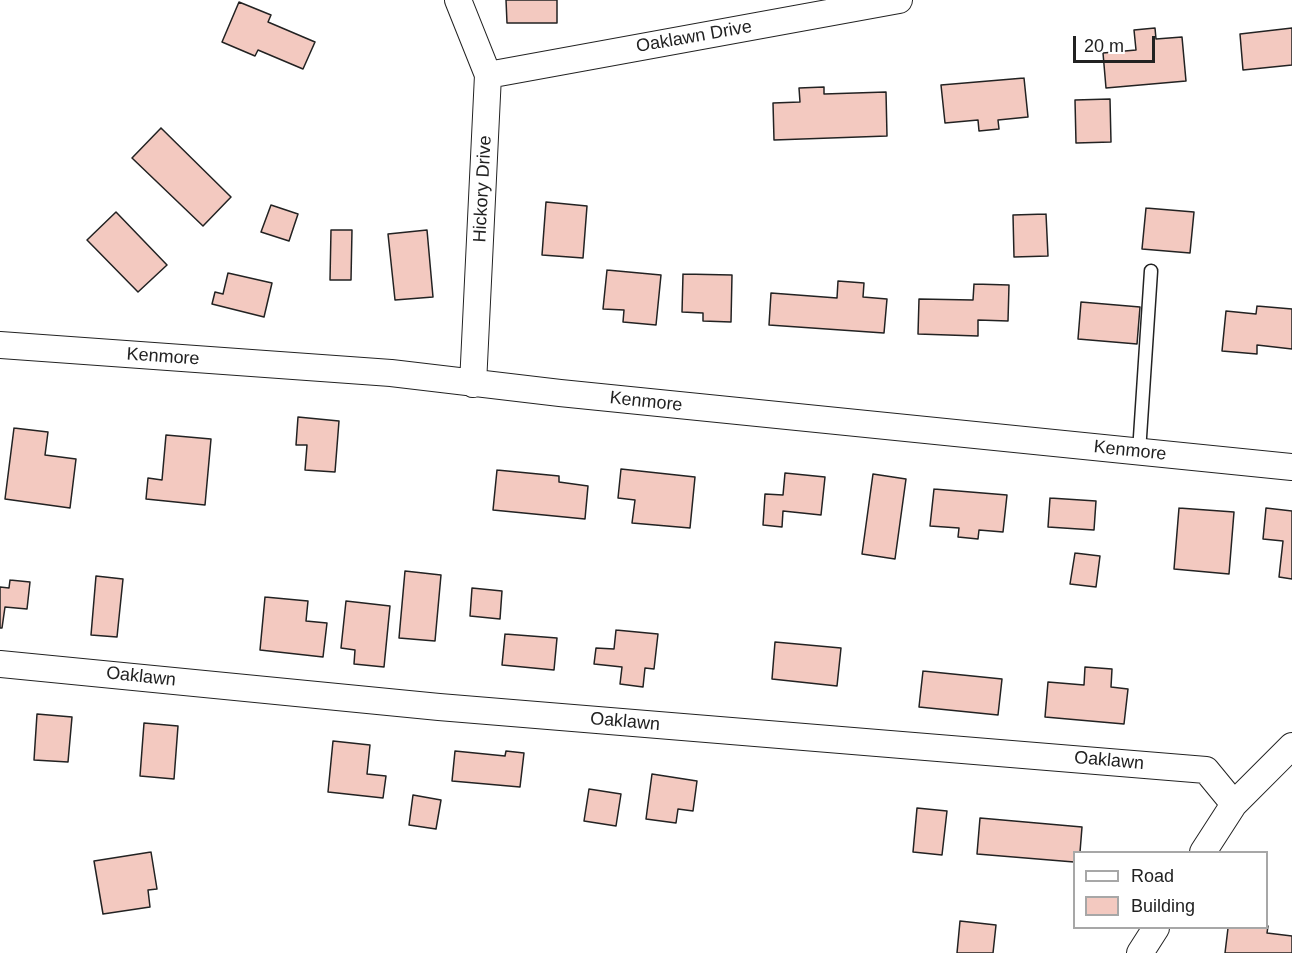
<!DOCTYPE html>
<style>
body{margin:0}
#map{position:relative;width:1292px;height:953px;overflow:hidden;background:#fff;font-family:Arial,sans-serif}
canvas{display:block}
.legend{position:absolute;left:1073px;top:851px;width:195px;height:78px;box-sizing:border-box;background:#fff;border:2px solid #a7a7a7;margin:0;padding:8px 10px;list-style:none;font-size:18px;color:#222}
.legend li{display:flex;align-items:center;gap:12px;height:30px}
.legend b{width:30px;border:2px solid #a7a7a7}
.scale{position:absolute;left:1073px;top:36px;width:82px;height:27px;box-sizing:border-box;border:3px solid #222;border-top:0;padding-left:8px;font-size:18px;line-height:21px;white-space:nowrap;color:#222;-webkit-text-stroke:4px #fff;paint-order:stroke}
</style>
<div id="map">
<canvas width="1292" height="953"></canvas>
<ul class="legend">
<li><b style="height:8px;background:#fff"></b>Road</li>
<li><b style="height:16px;background:#f3c9c0"></b>Building</li>
</ul>
<div class="scale">20 m</div>
</div>
<script>
const ctx = document.querySelector('canvas').getContext('2d');
ctx.lineJoin = 'round';
function paint(path, color) { ctx.fillStyle = color; ctx.fill(path, 'evenodd'); }
const poly = rows => new Path2D(rows.map(r => 'M' + r).join(''));
function trace(path, color, width, dash) { ctx.strokeStyle = color; ctx.lineWidth = width; ctx.lineCap = dash ? 'butt' : 'round'; ctx.setLineDash(dash || []); ctx.stroke(path); }
function drawText(font, color, halo, rows, align = 'center') {
  ctx.font = font + ' Arial,sans-serif'; ctx.lineWidth = 4.5; ctx.setLineDash([]); ctx.textBaseline = 'middle'; ctx.strokeStyle = halo; ctx.fillStyle = color; for (const [text, x, y, turn = 0] of rows) {
    ctx.save(); ctx.translate(x, y); ctx.rotate((+turn || 0) * Math.PI / 180); ctx.textAlign = isNaN(turn) ? turn : align; if (halo) ctx.strokeText(text, 0, 0); ctx.fillText(text, 0, 0); ctx.restore();
  }
}
const building = poly([
 [506,0,557,0,557,23,507,23,506,0],
 [239,2,271,15,268,22,315,42,303,69,258,50,255,56,222,42,239,2],
 [1155,28,1156,39,1182,37,1186,81,1106,88,1103,53,1136,50,1134,30,1155,28],
 [1292,28,1292,65,1243,70,1240,34,1292,28],
 [1024,78,1028,117,998,120,999,129,979,131,978,120,945,123,941,85,1024,78],
 [824,87,824,94,886,92,887,136,774,140,773,103,800,102,799,88,824,87],
 [1110,99,1111,142,1076,143,1075,100,1110,99],
 [161,128,231,197,203,226,132,158,161,128],
 [546,202,587,206,583,258,542,255,546,202],
 [271,205,298,214,289,241,261,232,271,205],
 [1146,208,1194,212,1190,253,1142,249,1146,208],
 [116,212,167,265,138,292,87,240,116,212],
 [1046,214,1048,256,1014,257,1013,215,1046,214],
 [331,230,352,230,351,280,330,280,331,230],
 [427,230,433,297,395,300,388,234,427,230],
 [607,270,661,275,656,325,623,322,624,310,603,309,607,270],
 [228,273,272,283,264,317,212,304,215,292,223,294,228,273],
 [683,274,732,275,731,322,703,321,703,313,682,312,683,274],
 [838,281,864,283,863,297,887,299,884,333,769,325,771,293,837,298,838,281],
 [974,284,1009,285,1008,321,978,320,978,336,918,334,919,299,973,300,974,284],
 [1081,302,1140,307,1137,344,1078,339,1081,302],
 [1257,306,1292,309,1292,349,1257,345,1257,354,1222,351,1226,311,1256,314,1257,306],
 [298,417,339,421,335,472,305,470,307,445,296,445,298,417],
 [14,428,48,432,45,455,76,459,70,508,5,499,14,428],
 [166,435,211,439,205,505,146,499,148,478,162,480,166,435],
 [621,469,695,477,690,528,632,523,635,500,618,498,621,469],
 [497,470,559,476,559,482,588,486,585,519,493,510,497,470],
 [785,473,825,477,821,515,783,511,782,527,763,525,765,494,783,495,785,473],
 [873,474,906,479,895,559,862,554,873,474],
 [934,489,1007,495,1003,532,979,530,978,539,958,537,959,528,930,526,934,489],
 [1050,498,1096,501,1094,530,1048,527,1050,498],
 [1179,508,1234,512,1229,574,1174,569,1179,508],
 [1266,508,1292,511,1292,579,1279,577,1283,541,1263,539,1266,508],
 [1075,553,1100,556,1096,587,1070,584,1075,553],
 [405,571,441,575,435,641,399,638,405,571],
 [96,576,123,579,117,637,91,635,96,576],
 [10,580,30,582,27,609,5,607,2,628,0,628,0,587,9,588,10,580],
 [472,588,502,591,500,619,470,616,472,588],
 [265,597,308,601,306,621,327,623,323,657,260,650,265,597],
 [346,601,390,606,384,667,354,664,355,650,341,648,346,601],
 [616,630,658,634,654,669,645,668,643,687,620,684,622,667,594,664,596,648,614,649,616,630],
 [505,634,557,638,554,670,502,665,505,634],
 [775,642,841,648,837,686,772,679,775,642],
 [1085,667,1112,669,1111,687,1128,689,1124,724,1045,717,1048,682,1084,685,1085,667],
 [923,671,1002,679,998,715,919,707,923,671],
 [37,714,72,717,68,762,34,760,37,714],
 [144,723,178,726,174,779,140,776,144,723],
 [333,741,370,745,367,774,386,776,383,798,328,792,333,741],
 [455,751,505,756,506,751,524,753,520,787,452,781,455,751],
 [652,774,697,781,693,811,678,809,676,823,646,819,652,774],
 [589,789,621,794,616,826,584,821,589,789],
 [413,795,441,800,436,829,409,825,413,795],
 [917,808,947,811,942,855,913,852,917,808],
 [980,818,1082,827,1080,852,1074,852,1074,862,977,854,980,818],
 [151,852,157,889,148,890,150,907,103,914,94,861,151,852],
 [960,921,996,925,993,953,957,953,960,921],
 [1266,926,1268,926,1267,933,1292,936,1292,953,1225,953,1228,928,1266,928,1266,926]
]);
const service = poly([
 [1139,452,1151,271]
]);
const minor = poly([
 [458,0,488,75,473,384],
 [488,75,899,0],
 [0,345,391,373,560,393,1292,467],
 [0,664,439,707,1206,770,1234,804],
 [1203,852,1234,804,1292,746],
 [1140,953,1156,928]
]);
const streetNames = [
 ["Oaklawn Drive",694,37,-10],
 ["Hickory Drive",483,189,-87],
 ["Kenmore",163,357,4],
 ["Kenmore",646,402,6],
 ["Kenmore",1130,451,6],
 ["Oaklawn",141,677,6],
 ["Oaklawn",625,722,5],
 ["Oaklawn",1109,761,5]
];
paint(building, '#f3c9c0');
trace(building, '#222', 1.5);
trace(service, '#222', 15);
trace(minor, '#222', 28);
trace(service, '#fff', 12);
trace(minor, '#fff', 26);
drawText('18px', '#222', '#fff', streetNames);
</script>
